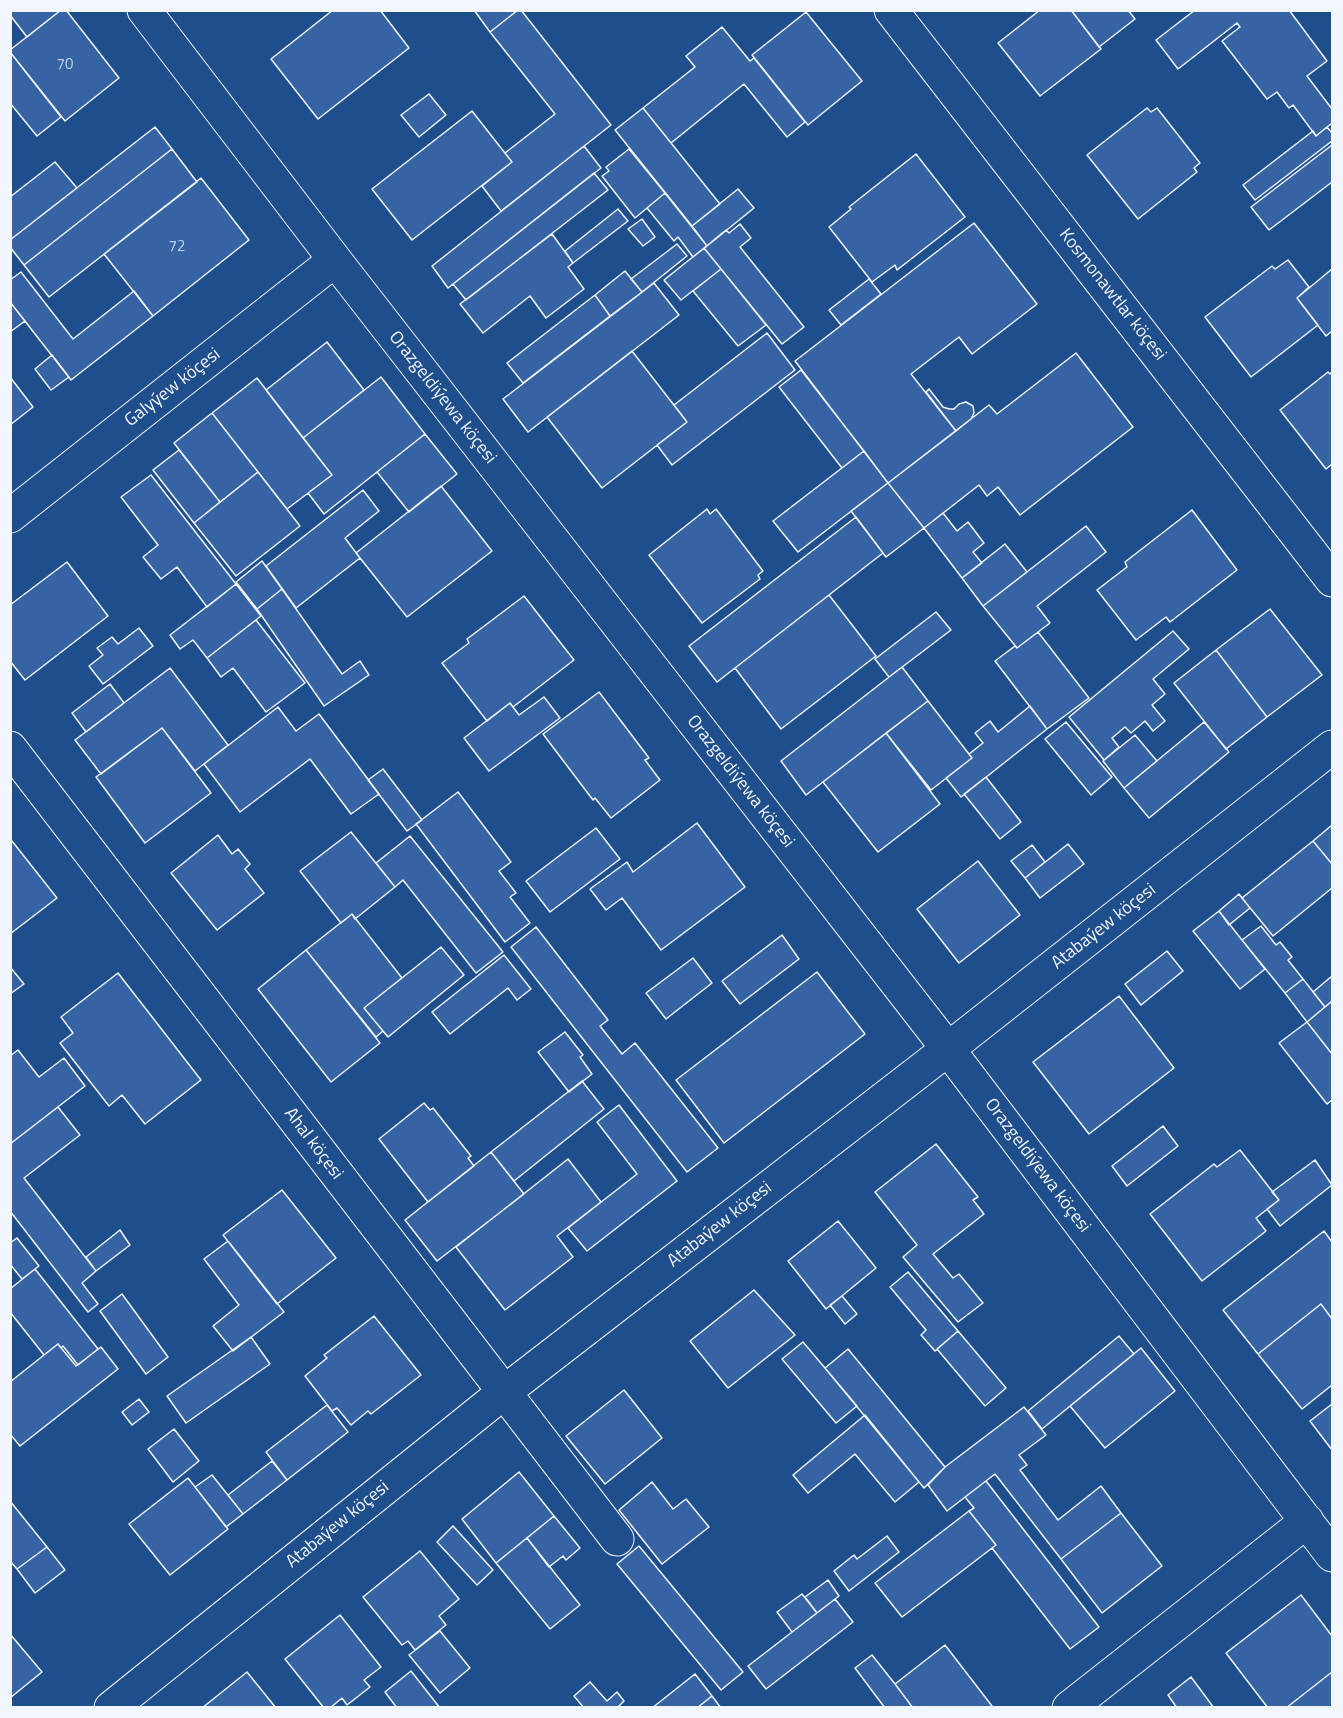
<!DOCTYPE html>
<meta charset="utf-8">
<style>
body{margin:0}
#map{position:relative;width:1343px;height:1718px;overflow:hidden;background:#1f4e8c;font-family:"Titillium Web",sans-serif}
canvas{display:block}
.frame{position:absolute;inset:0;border:12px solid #f2f6ff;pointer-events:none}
</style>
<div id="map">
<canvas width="1343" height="1718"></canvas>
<div class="frame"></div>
</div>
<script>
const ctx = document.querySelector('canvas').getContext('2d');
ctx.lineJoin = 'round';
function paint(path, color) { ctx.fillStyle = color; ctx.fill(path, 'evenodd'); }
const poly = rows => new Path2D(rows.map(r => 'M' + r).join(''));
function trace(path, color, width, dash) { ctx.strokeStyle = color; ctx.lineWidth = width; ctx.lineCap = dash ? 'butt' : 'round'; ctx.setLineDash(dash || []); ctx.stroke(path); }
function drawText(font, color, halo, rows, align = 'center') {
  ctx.font = font + ' "Titillium Web",sans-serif'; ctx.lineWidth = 4.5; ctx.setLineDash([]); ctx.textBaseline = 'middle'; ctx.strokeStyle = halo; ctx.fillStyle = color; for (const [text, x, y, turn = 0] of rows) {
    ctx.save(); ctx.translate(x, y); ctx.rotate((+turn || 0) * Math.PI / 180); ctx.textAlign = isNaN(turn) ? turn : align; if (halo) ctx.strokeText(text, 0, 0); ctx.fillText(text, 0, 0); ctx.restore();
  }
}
const building = poly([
 [10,10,61,10,27,37,10,15,10,10],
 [61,10,66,10,119,78,65,121,10,52,10,50,61,10],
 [333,10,380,10,409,48,318,119,271,59,333,10],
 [474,10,518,10,490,32,474,10],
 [518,10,521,10,611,125,501,211,482,186,512,162,505,153,555,114,490,32,518,10],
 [1040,10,1071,10,1101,49,1040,96,998,43,1040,10],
 [1071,10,1128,10,1135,19,1099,47,1071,10],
 [1195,10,1289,10,1327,61,1307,76,1332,109,1332,123,1316,136,1293,105,1289,108,1277,92,1267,99,1222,41,1240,27,1237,23,1178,69,1156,40,1195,10],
 [806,12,862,81,808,125,752,55,806,12],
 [722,27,750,61,754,58,805,122,787,137,744,84,671,143,643,108,695,67,686,56,722,27],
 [10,52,61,117,37,136,10,103,10,52],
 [429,94,446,115,419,137,401,115,429,94],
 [643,108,720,204,692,226,615,130,643,108],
 [1147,108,1151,112,1157,108,1200,163,1194,168,1197,172,1138,219,1087,155,1147,108],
 [472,111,512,162,412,240,372,189,472,111],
 [155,127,172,149,24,265,10,247,10,240,155,127],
 [1327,127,1332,133,1332,141,1255,200,1243,185,1313,131,1316,136,1327,127],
 [1332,145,1332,182,1269,230,1251,207,1332,145],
 [584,146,601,168,448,288,432,266,584,146],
 [172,149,197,182,49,297,24,265,172,149],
 [629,149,665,193,635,218,602,176,609,171,606,167,629,149],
 [916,154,965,217,897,270,895,265,872,282,829,227,851,209,849,207,916,154],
 [55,162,77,188,10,240,10,197,55,162],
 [594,173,608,190,466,300,453,284,594,173],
 [201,178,249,240,153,316,104,254,201,178],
 [738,189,754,208,707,246,692,226,738,189],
 [665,193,707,246,693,257,678,237,674,241,647,208,665,193],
 [618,209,628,221,573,263,565,251,618,209],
 [642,219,655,237,643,246,628,229,642,219],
 [974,223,1037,304,972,354,959,337,911,374,956,431,888,483,795,361,974,223],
 [740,224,751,238,740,247,804,327,782,344,704,248,726,230,729,233,740,224],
 [552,234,573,263,568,267,584,289,546,318,530,296,483,333,460,304,552,234],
 [677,244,687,256,642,292,631,279,677,244],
 [704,248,721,269,681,300,664,280,704,248],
 [1288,260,1309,287,1297,298,1318,325,1251,377,1205,317,1272,266,1275,269,1288,260],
 [721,269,766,325,738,346,693,291,721,269],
 [1332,269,1332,331,1326,336,1297,298,1332,269],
 [625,271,642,292,610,316,595,295,625,271],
 [21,272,73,339,134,291,153,316,71,380,10,302,10,280,21,272],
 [869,279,881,294,841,325,829,310,869,279],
 [654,283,679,315,528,432,503,399,654,283],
 [595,295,610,316,523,383,507,363,595,295],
 [10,302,25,321,10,332,10,302],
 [767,333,795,370,672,465,657,445,687,422,674,405,767,333],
 [327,342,364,390,303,438,266,390,327,342],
 [632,351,687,422,602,488,547,417,632,351],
 [1076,353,1133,427,1020,515,998,487,987,496,979,485,924,528,888,483,989,405,997,414,1076,353],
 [52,355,69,377,51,390,35,369,52,355],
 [801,370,864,451,842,468,779,387,801,370],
 [1328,372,1330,374,1332,372,1332,464,1326,469,1280,410,1328,372],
 [10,377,33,407,10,425,10,377],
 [381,377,425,434,324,514,308,493,332,475,303,438,381,377],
 [257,378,332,475,287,509,212,413,257,378],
 [929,389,943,407,949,409,954,409,959,404,966,402,973,406,974,413,971,419,956,431,926,392,929,389],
 [212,413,258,472,220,502,174,443,212,413],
 [425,434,457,474,409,512,377,472,425,434],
 [179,450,220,502,194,523,153,470,179,450],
 [864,451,888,483,798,552,773,521,864,451],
 [258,472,300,526,236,576,194,523,258,472],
 [151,475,236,584,207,607,177,567,161,579,143,557,158,545,121,497,151,475],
 [888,483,924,528,886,557,851,511,888,483],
 [441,486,492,551,407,617,356,553,441,486],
 [363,490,379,511,345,538,360,558,296,608,266,566,363,490],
 [707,509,710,514,716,509,763,571,758,575,760,579,702,623,649,555,707,509],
 [1192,510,1237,570,1170,622,1166,617,1136,640,1097,590,1127,567,1125,562,1192,510],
 [943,513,957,531,968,522,984,543,973,552,982,563,962,578,924,528,943,513],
 [856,517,883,553,717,682,689,646,856,517],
 [1086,526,1106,552,1037,606,1050,623,1017,648,983,606,1086,526],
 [1005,544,1027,572,983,606,962,578,1005,544],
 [262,561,282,589,257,609,236,582,262,561],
 [67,562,108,616,25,680,10,661,10,605,67,562],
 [236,584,261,616,207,658,193,640,180,649,170,635,236,584],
 [282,589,342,674,360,661,369,675,324,706,257,609,282,589],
 [829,595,876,656,781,729,735,668,829,595],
 [524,596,574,660,513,707,510,703,487,721,442,663,469,643,467,639,524,596],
 [1270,609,1322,675,1267,717,1216,650,1270,609],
 [936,612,951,630,889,677,875,659,936,612],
 [256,620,305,683,266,712,233,668,221,677,207,658,256,620],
 [139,628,153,646,103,684,89,666,103,655,97,648,112,637,118,644,139,628],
 [1173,631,1189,649,1153,679,1165,694,1152,705,1165,721,1153,731,1145,721,1131,733,1125,727,1112,738,1119,747,1104,760,1069,717,1173,631],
 [1038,632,1089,698,1047,729,995,661,1015,646,1017,648,1038,632],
 [1216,650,1267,717,1226,749,1174,683,1216,650],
 [902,667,928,701,806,795,781,761,902,667],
 [170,668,228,745,195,771,162,728,101,774,75,740,170,668],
 [110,684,124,703,86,732,72,713,110,684],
 [599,692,649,758,645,760,660,780,611,818,595,798,593,800,543,734,599,692],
 [544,697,560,718,489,771,464,738,510,703,519,715,544,697],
 [928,701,972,758,931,790,886,733,928,701],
 [1030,706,1047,729,961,797,946,778,972,758,969,754,983,743,975,733,990,721,998,732,1030,706],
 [278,707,296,731,319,714,379,794,351,814,310,759,240,812,204,764,278,707],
 [1066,722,1112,777,1091,795,1045,739,1066,722],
 [1204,722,1229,752,1149,818,1124,788,1204,722],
 [162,728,211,793,145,843,96,777,162,728],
 [886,733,940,804,878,852,823,782,886,733],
 [1135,735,1157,761,1124,788,1103,761,1135,735],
 [383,769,422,820,407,831,368,780,383,769],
 [986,777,1021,822,1000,839,964,794,986,777],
 [458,792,511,862,499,871,516,893,510,897,530,923,505,942,416,824,458,792],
 [697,823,745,887,661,950,622,898,606,910,590,889,627,862,633,872,697,823],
 [1332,825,1332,864,1313,841,1332,825],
 [596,828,620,859,550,912,526,881,596,828],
 [351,832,395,887,355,919,352,914,341,923,300,871,351,832],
 [218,835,232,854,238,849,250,864,245,869,264,893,217,930,171,873,218,835],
 [410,836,503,952,476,973,403,880,395,887,376,863,410,836],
 [12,841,57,898,10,934,10,842,12,841],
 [1313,841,1332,864,1332,888,1273,936,1242,898,1313,841],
 [1068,844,1084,864,1040,898,1025,878,1068,844],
 [1032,845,1045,862,1025,878,1011,861,1032,845],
 [978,861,1020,915,959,963,917,909,978,861],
 [1239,894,1250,908,1229,925,1219,911,1239,894],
 [1219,911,1265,969,1240,989,1193,931,1219,911],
 [352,914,402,978,364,1008,383,1031,376,1037,306,950,352,914],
 [1261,926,1276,945,1280,942,1292,957,1288,960,1303,979,1285,993,1242,940,1261,926],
 [536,927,608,1020,600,1026,622,1054,635,1043,718,1148,687,1172,511,947,536,927],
 [782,935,799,959,740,1004,722,981,782,935],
 [441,947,464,975,388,1037,364,1008,441,947],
 [306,950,380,1043,331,1082,258,989,306,950],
 [1167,951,1183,971,1141,1005,1125,984,1167,951],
 [504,955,531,989,517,1000,508,988,450,1034,432,1012,504,955],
 [693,958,712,983,666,1019,646,993,693,958],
 [10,967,24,984,10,994,10,967],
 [817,972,865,1034,724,1143,676,1080,817,972],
 [118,973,201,1080,145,1124,122,1095,109,1106,60,1043,73,1033,61,1017,118,973],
 [1332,976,1332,1001,1325,1007,1313,992,1332,976],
 [1303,979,1325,1007,1307,1022,1285,993,1303,979],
 [1119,996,1174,1068,1089,1134,1033,1062,1119,996],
 [1332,1001,1332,1054,1307,1022,1332,1001],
 [1307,1022,1332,1054,1332,1100,1327,1104,1279,1043,1307,1022],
 [565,1032,583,1055,580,1057,592,1074,569,1092,538,1052,565,1032],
 [18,1050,39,1077,64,1058,85,1086,10,1144,10,1056,18,1050],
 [582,1081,604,1109,514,1181,491,1152,582,1081],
 [424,1103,430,1110,433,1108,471,1156,468,1158,474,1166,428,1202,379,1139,424,1103],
 [619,1105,677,1181,587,1251,568,1228,637,1174,597,1122,619,1105],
 [58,1107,80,1135,24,1178,96,1271,82,1283,98,1304,88,1312,10,1211,10,1144,58,1107],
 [1163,1126,1178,1146,1127,1186,1112,1166,1163,1126],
 [936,1144,978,1197,973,1200,984,1214,933,1254,953,1278,959,1274,983,1303,958,1322,903,1257,917,1245,875,1192,936,1144],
 [1240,1150,1279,1200,1256,1218,1266,1231,1202,1281,1150,1214,1214,1164,1217,1167,1240,1150],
 [491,1152,524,1194,437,1261,405,1220,491,1152],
 [568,1159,601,1202,557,1236,573,1257,505,1310,456,1247,568,1159],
 [1315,1160,1332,1185,1280,1226,1267,1209,1279,1200,1272,1192,1315,1160],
 [282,1190,336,1258,277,1304,223,1235,282,1190],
 [838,1221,876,1268,826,1309,788,1261,838,1221],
 [120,1230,130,1245,96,1271,86,1257,120,1230],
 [1324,1231,1332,1242,1332,1319,1321,1304,1258,1354,1223,1310,1324,1231],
 [17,1238,39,1266,22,1279,10,1264,10,1243,17,1238],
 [228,1241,284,1312,233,1351,213,1326,239,1305,204,1259,228,1241],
 [35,1269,98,1349,78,1365,63,1346,61,1348,58,1344,44,1355,10,1312,10,1289,35,1269],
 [908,1272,958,1331,935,1351,921,1335,926,1330,890,1287,908,1272],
 [754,1290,795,1335,728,1388,690,1341,754,1290],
 [122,1294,168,1357,146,1374,100,1311,122,1294],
 [842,1296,857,1314,845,1324,830,1305,842,1296],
 [1321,1304,1332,1319,1332,1385,1302,1409,1258,1354,1321,1304],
 [374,1316,421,1375,371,1414,368,1411,351,1425,337,1408,332,1411,305,1376,327,1358,324,1355,374,1316],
 [958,1331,1006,1388,985,1406,937,1349,958,1331],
 [1119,1336,1134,1354,1042,1429,1028,1411,1119,1336],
 [251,1337,270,1364,186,1423,167,1396,251,1337],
 [803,1342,857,1406,836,1423,782,1359,803,1342],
 [58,1344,76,1366,101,1347,118,1369,20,1446,10,1434,10,1382,58,1344],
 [1141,1348,1175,1391,1105,1448,1070,1406,1141,1348],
 [848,1349,945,1467,924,1488,825,1368,848,1349],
 [624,1390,662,1438,605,1484,566,1436,624,1390],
 [139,1399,149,1412,132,1425,122,1412,139,1399],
 [1332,1404,1332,1450,1310,1421,1332,1404],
 [327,1405,348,1432,287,1480,266,1452,327,1405],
 [1024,1407,1046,1435,1019,1455,1027,1465,1020,1470,1058,1520,1101,1486,1121,1513,1061,1559,995,1474,947,1511,928,1485,945,1467,1024,1407],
 [865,1415,919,1482,895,1502,855,1454,808,1493,793,1475,865,1415],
 [174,1429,199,1461,173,1482,148,1449,174,1429],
 [272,1461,287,1480,243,1514,228,1495,272,1461],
 [519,1472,554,1516,496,1563,462,1519,519,1472],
 [212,1475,243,1514,226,1527,195,1487,212,1475],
 [188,1478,228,1529,170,1575,129,1524,188,1478],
 [986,1481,1099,1627,1070,1649,992,1548,996,1545,969,1511,974,1508,965,1497,986,1481],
 [652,1482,673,1509,686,1499,709,1527,662,1564,619,1510,652,1482],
 [10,1501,47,1547,17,1569,10,1561,10,1501],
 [969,1511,996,1545,902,1617,875,1583,969,1511],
 [1121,1513,1162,1566,1102,1613,1061,1559,1121,1513],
 [554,1516,580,1548,566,1560,563,1556,549,1567,527,1538,554,1516],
 [453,1526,493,1570,477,1585,437,1542,453,1526],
 [887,1536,899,1552,849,1591,834,1571,854,1555,857,1559,887,1536],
 [527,1538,580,1605,550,1629,496,1563,527,1538],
 [639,1546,743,1672,721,1690,617,1564,639,1546],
 [47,1547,65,1570,35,1593,17,1569,47,1547],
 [420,1551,459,1599,439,1616,446,1625,415,1650,408,1641,402,1645,363,1597,420,1551],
 [828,1580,839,1596,817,1613,805,1597,828,1580],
 [802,1594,817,1613,792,1632,777,1612,802,1594],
 [1301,1595,1332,1636,1332,1672,1286,1708,1268,1708,1226,1653,1301,1595],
 [835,1599,853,1622,766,1689,748,1666,835,1599],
 [340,1615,381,1667,364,1680,370,1687,347,1705,342,1698,330,1708,324,1708,285,1659,340,1615],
 [440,1631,470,1668,440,1693,409,1655,440,1631],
 [10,1634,42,1672,10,1698,10,1634],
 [945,1645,992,1706,991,1708,913,1708,895,1684,945,1645],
 [872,1655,895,1684,913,1708,885,1708,855,1668,872,1655],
 [411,1671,440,1708,397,1708,385,1692,411,1671],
 [247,1672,276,1708,202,1708,247,1672],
 [1332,1672,1332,1708,1286,1708,1332,1672],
 [695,1674,712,1696,697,1708,652,1708,695,1674],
 [1191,1677,1214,1708,1177,1708,1168,1695,1191,1677],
 [590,1682,607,1701,617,1692,624,1701,617,1708,584,1708,574,1696,590,1682],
 [712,1696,721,1708,697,1708,712,1696]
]);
const minor = poly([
 [144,10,335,260,948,1049,1332,1555],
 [891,10,1332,580],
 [10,516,335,260],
 [10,748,617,1539],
 [111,1708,503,1393,948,1049,1332,747],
 [1069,1708,1307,1521]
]);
const numberNames = [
 ["70",65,65],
 ["72",177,247]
];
const streetNames = [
 ["Kosmonawtlar köçesi",1112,295,52],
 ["Galyýew köçesi",173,388,-38],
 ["Orazgeldiýewa köçesi",442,398,52],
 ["Orazgeldiýewa köçesi",740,782,52],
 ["Atabaýew köçesi",1104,927,-38],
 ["Ahal köçesi",313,1144,53],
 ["Orazgeldiýewa köçesi",1037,1166,53],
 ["Atabaýew köçesi",720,1225,-38],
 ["Atabaýew köçesi",338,1525,-39]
];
paint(building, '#3563a3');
trace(building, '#f2f6ff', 1.5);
trace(minor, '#f2f6ff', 35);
trace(minor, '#1f4e8c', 33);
drawText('15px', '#c3d1e8', null, numberNames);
drawText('18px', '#f2f6ff', '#1f4e8c', streetNames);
</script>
